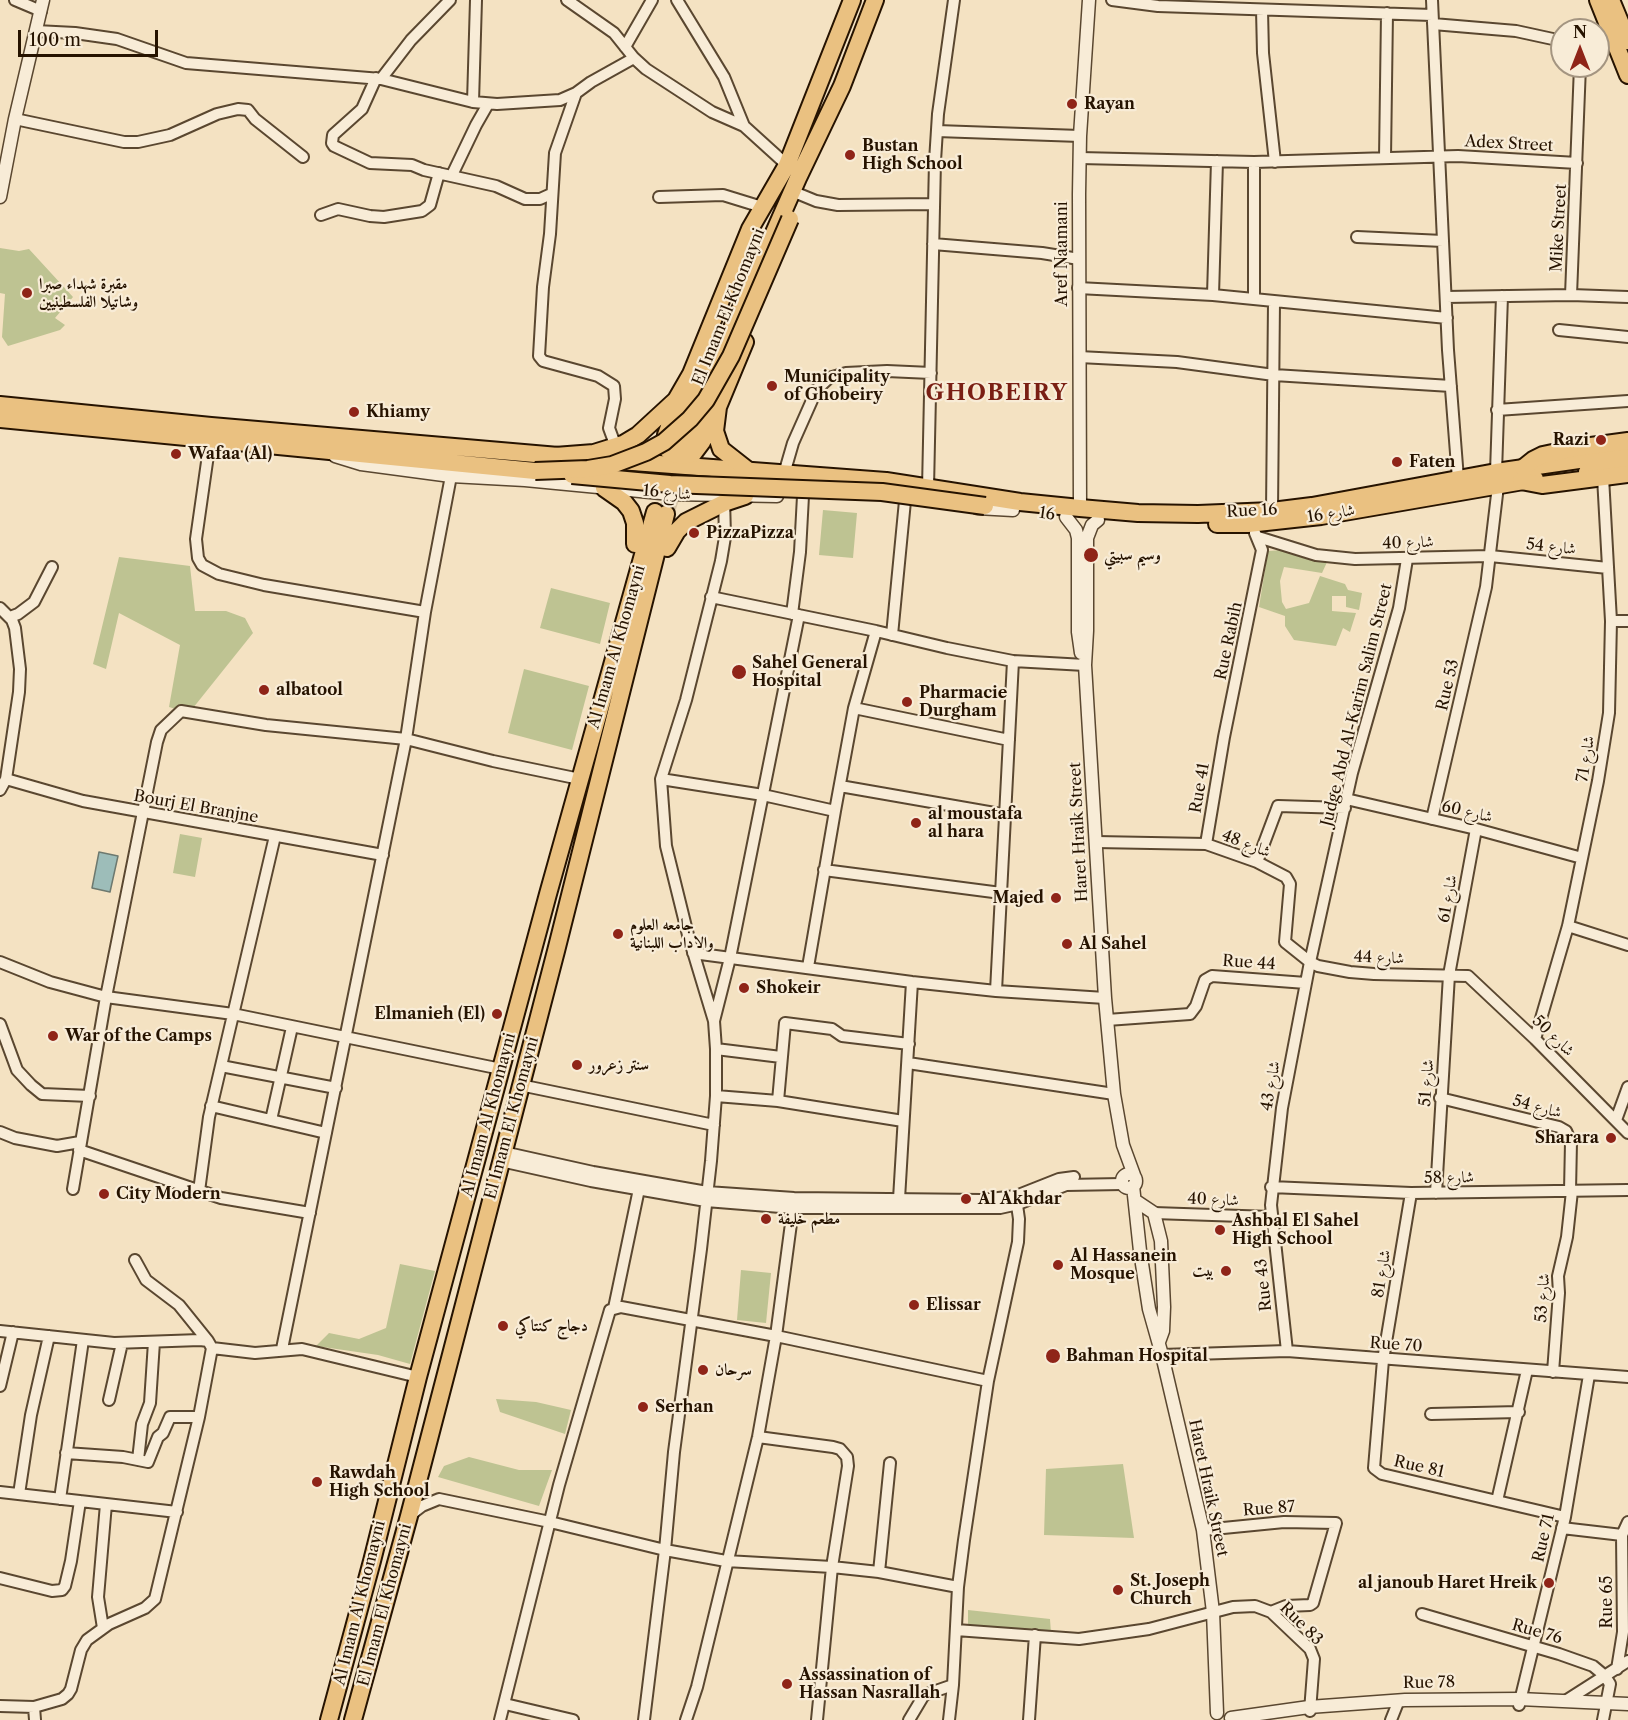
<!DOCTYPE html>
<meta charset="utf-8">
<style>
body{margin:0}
#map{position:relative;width:1628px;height:1720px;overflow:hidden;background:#f4e2c2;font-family:"Libre Caslon Text",serif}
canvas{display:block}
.north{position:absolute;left:1550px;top:18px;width:60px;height:60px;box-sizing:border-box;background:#f8ecd7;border:2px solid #a49581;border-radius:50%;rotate:0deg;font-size:16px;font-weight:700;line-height:24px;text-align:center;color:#261300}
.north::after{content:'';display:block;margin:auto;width:21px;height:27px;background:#8f2418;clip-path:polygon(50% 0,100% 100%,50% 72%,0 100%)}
.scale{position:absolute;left:18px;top:30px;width:140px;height:27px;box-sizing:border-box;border:3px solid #261300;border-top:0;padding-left:8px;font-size:18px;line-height:21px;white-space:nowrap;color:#261300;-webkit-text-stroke:4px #f8ecd7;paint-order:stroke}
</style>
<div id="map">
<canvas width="1628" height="1720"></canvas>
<div class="north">N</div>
<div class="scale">100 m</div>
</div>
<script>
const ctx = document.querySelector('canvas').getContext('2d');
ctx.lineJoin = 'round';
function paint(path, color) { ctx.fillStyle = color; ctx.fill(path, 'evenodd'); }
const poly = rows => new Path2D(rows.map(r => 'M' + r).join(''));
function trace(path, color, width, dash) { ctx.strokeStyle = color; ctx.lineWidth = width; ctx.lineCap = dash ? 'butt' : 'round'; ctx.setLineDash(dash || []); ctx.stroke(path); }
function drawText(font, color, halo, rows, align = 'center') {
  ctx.font = font + ' "Libre Caslon Text",Amiri,serif'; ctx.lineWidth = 4.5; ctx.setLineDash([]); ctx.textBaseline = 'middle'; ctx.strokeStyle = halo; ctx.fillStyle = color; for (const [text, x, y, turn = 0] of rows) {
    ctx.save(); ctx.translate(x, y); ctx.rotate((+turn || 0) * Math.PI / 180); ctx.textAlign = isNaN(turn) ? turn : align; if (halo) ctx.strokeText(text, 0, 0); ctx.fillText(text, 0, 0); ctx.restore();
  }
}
const green = poly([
 [0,248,19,251,29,249,73,297,55,318,65,325,60,330,8,346,2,337,5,294,0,293],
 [823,510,857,513,853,558,819,555],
 [1283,550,1328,560,1322,573,1284,567,1280,581,1282,602,1286,609,1309,603,1320,576,1345,584,1348,590,1362,593,1359,610,1346,607,1346,596,1332,596,1332,611,1356,613,1350,632,1343,628,1336,646,1294,640,1285,626,1285,616,1259,607,1268,551],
 [119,557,190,566,195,611,226,611,245,618,253,633,189,713,169,707,180,645,119,613,106,669,93,664],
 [551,588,610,603,600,644,540,628],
 [524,669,589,686,572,750,508,733],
 [180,834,202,838,195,877,173,873],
 [400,1264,435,1271,410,1364,378,1355,316,1346,329,1333,359,1339,386,1328],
 [741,1270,771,1273,766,1323,737,1320],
 [496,1399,536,1402,571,1410,565,1434,500,1412],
 [469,1457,519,1470,552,1470,539,1506,438,1477,444,1466],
 [1123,1464,1134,1538,1044,1535,1046,1469],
 [968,1610,1050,1619,1051,1633,968,1626]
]);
const water = poly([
 [99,852,118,856,110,892,92,888,99,852]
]);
const trunkTunnel = poly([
 [666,514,686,452]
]);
const minor = poly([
 [15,0,41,11],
 [567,0,614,33,634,58,646,69,712,112,744,126,787,165],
 [677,0,724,77,744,126],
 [1112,0,1158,6,1432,15],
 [1432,0,1448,350,1458,479],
 [1262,10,1263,53,1275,162],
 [1433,24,1516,31,1562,41],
 [36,31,75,33,117,39,186,63,381,79,473,102,497,104,560,100,576,93,591,82,634,58],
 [1598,43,1614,40],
 [625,47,652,0],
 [376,78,362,109,333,135,332,143,334,146,370,163,412,165,424,170,496,186,525,199,540,199,551,194],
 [381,79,411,40,450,0],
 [576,93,555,153,550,234,543,287,539,356,543,361,598,376,614,386,615,399,609,428,616,447],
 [473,102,476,0],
 [15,119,124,142,138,142,170,135,217,114,238,109,248,110,255,119,303,157],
 [937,131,1080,136],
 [1080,158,1254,162,1458,156,1577,163],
 [1385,158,1387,13],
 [452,175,476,125,488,104],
 [799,194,816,201,838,205,933,204],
 [659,197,723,195,762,207],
 [321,215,338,209,370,216,384,217,422,211,430,205,439,173],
 [1357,237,1443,241],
 [933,244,1042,253,1079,259],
 [1078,288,1213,295,1447,318],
 [1213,295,1217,161],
 [1571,295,1580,66],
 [1446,297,1571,295,1628,297],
 [1254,299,1254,162],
 [1559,330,1628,337],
 [1079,357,1177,362,1274,375,1451,386],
 [1497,410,1628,401],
 [210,441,196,539,198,558,202,565,219,574,264,585,425,612],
 [1496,472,1502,296],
 [784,474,793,443,817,389,829,378,846,373,887,371,931,373],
 [928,488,935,161,938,114,954,0],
 [1272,511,1274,302],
 [1258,537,1316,555,1355,559,1490,556,1608,568],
 [711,597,876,631,947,648,1013,661,1085,665],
 [0,608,12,620,15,628,20,669,19,692,6,779,0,790],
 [792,614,800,552,803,496],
 [10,617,18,614,34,602,52,567],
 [1611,621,1628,621],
 [892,635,905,501],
 [854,708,1009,740],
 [6,779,83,801,383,855],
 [661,779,763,795,835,811],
 [840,786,1006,815],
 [1346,799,1476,829,1582,858],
 [1432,819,1486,587,1498,486],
 [1096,842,1206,844,1257,862,1286,877,1290,884,1285,942,1310,962,1318,966,1350,972,1374,974,1468,976,1535,1039,1628,1133],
 [1206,844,1224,737,1262,550,1255,533],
 [1257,862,1278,806,1345,808],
 [824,870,1001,893],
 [1568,926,1628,945],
 [693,953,912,982,996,991,1105,998],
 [0,962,50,982,106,997,233,1014,501,1069],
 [808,967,835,811,854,708,876,631],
 [996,991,1013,661],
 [1107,1020,1190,1014,1196,1006,1205,980,1212,976,1306,983],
 [714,1021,730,958,799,615],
 [0,1024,17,1070,31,1085,42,1094,90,1096],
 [1535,1039,1568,926,1598,781,1609,713,1611,621,1603,477],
 [716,1049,781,1057],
 [908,1063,1114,1094],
 [221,1066,336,1088],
 [520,1085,714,1125],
 [716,1096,778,1101,903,1121],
 [1440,1098,1559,1127,1566,1131,1571,1142,1570,1191],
 [778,1101,785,1023,832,1029,842,1036,909,1044],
 [211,1106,326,1133],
 [271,1120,292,1027],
 [1616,1120,1628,1087],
 [0,1132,15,1138,57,1146,80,1142],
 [79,1150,221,1198,310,1213],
 [503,1152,593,1172,707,1192,794,1198,981,1200,1016,1196,1059,1179,1074,1177],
 [501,1161,591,1181,706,1201,793,1208,1000,1208,1018,1204,1066,1185,1122,1184],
 [1271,1187,1411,1193,1628,1190],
 [73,1189,106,997,157,742,161,730,181,711,266,725,406,739,493,761,575,778],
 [199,1191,209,1117,275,836],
 [1411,1193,1383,1360,1374,1468,1382,1474,1565,1517],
 [1436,1193,1449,975,1476,829],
 [899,1199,912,982],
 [1154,1213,1271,1217],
 [135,1260,146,1280,179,1305,208,1341],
 [614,1308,639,1189],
 [0,1331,114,1343,200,1340,208,1341,212,1348,255,1353,302,1349,418,1377],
 [282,1349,406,739,425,612,451,476],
 [1287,1351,1271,1205,1282,1108,1310,962,1352,773,1399,608,1407,559],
 [1162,1355,1287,1351,1628,1377],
 [1553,1372,1559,1293,1558,1276,1567,1237,1572,1191],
 [0,1386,13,1332],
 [109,1400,122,1343],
 [1431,1414,1519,1412],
 [758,1437,833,1447,840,1449,847,1457,848,1466,832,1567,817,1720],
 [66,1453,123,1457,148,1462,158,1437,163,1433,170,1417,199,1417],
 [138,1460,142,1424,150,1403,154,1342],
 [0,1492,177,1512],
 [19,1494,31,1415,49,1336],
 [60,1499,83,1340],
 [1497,1501,1527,1370],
 [409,1516,422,1506,439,1499,550,1522,665,1550,726,1561,832,1567,879,1572,958,1587],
 [1562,1528,1622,1535,1628,1522],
 [1203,1530,1284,1522,1336,1523,1313,1603,1310,1605,1286,1606,1271,1612],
 [879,1572,890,1463],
 [0,1578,52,1591,62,1590,65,1586,71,1561,80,1501],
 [1422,1614,1559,1654,1593,1666,1605,1676,1610,1684,1603,1720],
 [103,1628,98,1597,106,1504],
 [956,1630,1079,1639,1149,1629,1233,1607,1255,1606,1271,1612,1310,1649,1314,1659,1310,1711],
 [1617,1669,1623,1632,1622,1535],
 [1567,1700,1628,1661],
 [505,1704,573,1720],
 [1519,1705,1565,1517,1589,1375],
 [0,1706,34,1707,62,1699,68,1694,71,1689,81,1650,87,1640,109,1624,145,1608,155,1599,199,1417,212,1348],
 [34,1707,35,1720],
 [500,1720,559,1485,610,1310,621,1307,776,1336,988,1381],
 [644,1720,665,1550,674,1452,701,1249,711,1161,716,1096,716,1049,714,1021,688,935,666,846,661,779,686,700,721,561,725,537,724,498],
 [686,1720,697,1687,758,1437,776,1336,794,1201],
 [909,1720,924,1695,953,1685],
 [949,1720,953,1685,958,1587,964,1540,988,1381,1018,1242,1019,1219,1016,1198],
 [1029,1720,1035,1635],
 [1391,1720,1397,1705]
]);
const tertiary = poly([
 [0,197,15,119,43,0],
 [335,456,361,464,451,476,525,480,671,494,777,496],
 [977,508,1013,510],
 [1080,508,1079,194,1080,136,1089,0],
 [1066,517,1076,530,1078,538,1078,632,1081,653],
 [1098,520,1092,525,1087,538,1087,631,1085,665,1105,998,1114,1094,1123,1145,1134,1175],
 '1122 1181a7 7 0 1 1 14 0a7 7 0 1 1-14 0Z',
 [1133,1186,1140,1251,1149,1309,1162,1355,1203,1530,1213,1612,1217,1713],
 [1136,1201,1154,1213,1161,1241,1164,1307,1163,1331,1159,1342],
 [1231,1718,1309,1707,1405,1700,1519,1699,1628,1704]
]);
const primary = poly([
 [0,405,211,426,570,457],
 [0,419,535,471],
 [619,461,886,481,1020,502,1080,508,1138,513,1198,514,1272,511,1312,506,1496,472,1628,453],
 [1587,472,1628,465],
 [1217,524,1248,524,1321,516,1535,479]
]);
const trunk = poly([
 [1598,0,1628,75],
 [1611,0,1628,41],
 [745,342,718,407,715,431,721,449,749,471],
 [713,377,733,326,798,178,842,86,875,0],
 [677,405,666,435,665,447,671,453,682,456,693,454,702,442,714,417],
 [676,444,704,368],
 [687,449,703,404],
 [555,456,594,453,623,444,638,435,676,400,691,374,750,229,787,165,852,0],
 [1523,468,1533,460,1543,455,1576,448,1628,441],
 [1521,481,1542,485,1628,474],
 [604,488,624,502,631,511,635,523,635,544],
 [667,548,677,531,686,522,724,503,745,496],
 [329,1720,372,1561,418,1377,548,894,655,512],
 [353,1720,409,1516,556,951,666,514]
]);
const primaryBridge = poly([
 [572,475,670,484,882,492,985,506]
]);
const trunkBridge = poly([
 [535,471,588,469,612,465,646,452,664,442,690,419,706,400,731,356,790,219]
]);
const markers = [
 [1072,104,6,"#8f2418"],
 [850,155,6,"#8f2418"],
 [27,293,6,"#8f2418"],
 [772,386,6,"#8f2418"],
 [354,412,6,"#8f2418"],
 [1601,440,6,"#8f2418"],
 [176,454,6,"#8f2418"],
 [1397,462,6,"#8f2418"],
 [694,533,6,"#8f2418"],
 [1091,555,8,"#8f2418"],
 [739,672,8,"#8f2418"],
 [264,690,6,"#8f2418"],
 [907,702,6,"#8f2418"],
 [916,823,6,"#8f2418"],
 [1056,898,6,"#8f2418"],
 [618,934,6,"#8f2418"],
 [1067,944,6,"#8f2418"],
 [744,988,6,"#8f2418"],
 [497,1014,6,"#8f2418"],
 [53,1036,6,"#8f2418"],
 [577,1065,6,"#8f2418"],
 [1611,1138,6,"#8f2418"],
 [104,1194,6,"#8f2418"],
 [966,1199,6,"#8f2418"],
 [766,1219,6,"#8f2418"],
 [1220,1230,6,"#8f2418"],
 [1058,1265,6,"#8f2418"],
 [1226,1271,6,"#8f2418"],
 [914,1305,6,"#8f2418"],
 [503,1326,6,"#8f2418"],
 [1053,1356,8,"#8f2418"],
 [703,1370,6,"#8f2418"],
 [643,1407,6,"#8f2418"],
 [317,1482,6,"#8f2418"],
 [1549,1583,6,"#8f2418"],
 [1118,1590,6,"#8f2418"],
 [787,1684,6,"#8f2418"]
];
const poiNames = [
 ["Rayan",1084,104],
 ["Bustan",862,146],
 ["High School",862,164],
 ["مقبرة شهداء صبرا",39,284],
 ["وشاتيلا الفلسطينيين",39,302],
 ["Municipality",784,377],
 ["of Ghobeiry",784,395],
 ["Khiamy",366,412],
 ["Razi",1589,440,"right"],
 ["Wafaa (Al)",188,454],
 ["Faten",1409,462],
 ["PizzaPizza",706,533],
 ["وسيم سبيتي",1104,555],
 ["Sahel General",752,663],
 ["Hospital",752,681],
 ["albatool",276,690],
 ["Pharmacie",919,693],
 ["Durgham",919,711],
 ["al moustafa",928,814],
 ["al hara",928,832],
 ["Majed",1044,898,"right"],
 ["جامعه العلوم",630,925],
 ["والاداب اللبنانية",630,943],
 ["Al Sahel",1079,944],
 ["Shokeir",756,988],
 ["Elmanieh (El)",485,1014,"right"],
 ["War of the Camps",65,1036],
 ["سنتر زعرور",589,1065],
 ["Sharara",1599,1138,"right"],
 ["City Modern",116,1194],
 ["Al Akhdar",978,1199],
 ["مطعم خليفة",778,1219],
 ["Ashbal El Sahel",1232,1221],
 ["High School",1232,1239],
 ["Al Hassanein",1070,1256],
 ["Mosque",1070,1274],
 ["بيت",1214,1271,"right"],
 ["Elissar",926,1305],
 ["دجاج كنتاكي",515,1326],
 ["Bahman Hospital",1066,1356],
 ["سرحان",715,1370],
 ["Serhan",655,1407],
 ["Rawdah",329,1473],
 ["High School",329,1491],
 ["St. Joseph",1130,1581],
 ["Church",1130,1599],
 ["al janoub Haret Hreik",1537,1583,"right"],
 ["Assassination of",799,1675],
 ["Hassan Nasrallah",799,1693]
];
const streetNames = [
 ["Adex Street",1509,144,3],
 ["Mike Street",1559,228,-87],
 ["Aref Naamani",1062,254,-90],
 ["El Imam El Khomayni",729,307,-68],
 ["شارع 16",667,493,5],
 ["Rue 16",1252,511,-3],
 ["16",1047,514,8],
 ["شارع 16",1331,514,-9],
 ["شارع 40",1408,543,-2],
 ["شارع 54",1551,547,6],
 ["Rue Rabih",1229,641,-78],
 ["Al Imam Al Khomayni",617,647,-74],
 ["Rue 53",1448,685,-77],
 ["Judge Abd Al-Karim Salim Street",1357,705,-76],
 ["شارع 71",1586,759,-81],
 ["Rue 41",1200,788,-80],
 ["Bourj El Branjne",196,807,10],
 ["شارع 60",1467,812,13],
 ["Haret Hraik Street",1079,832,-93],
 ["شارع 48",1246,844,21],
 ["شارع 61",1448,899,-80],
 ["شارع 44",1379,958,2],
 ["Rue 44",1249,963,4],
 ["شارع 50",1553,1036,44],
 ["شارع 51",1427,1083,-86],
 ["شارع 43",1271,1086,-80],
 ["شارع 54",1537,1107,15],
 ["Al Imam Al Khomayni",489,1115,-75],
 ["El Imam El Khomayni",512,1118,-75],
 ["شارع 58",1449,1178,-1],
 ["شارع 40",1213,1200,2],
 ["شارع 81",1382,1274,-81],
 ["Rue 43",1264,1285,-96],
 ["شارع 53",1543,1298,-86],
 ["Rue 70",1396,1345,4],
 ["Rue 81",1419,1467,13],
 ["Haret Hraik Street",1208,1488,78],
 ["Rue 87",1269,1509,-4],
 ["Rue 71",1544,1538,-77],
 ["Rue 65",1607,1602,-90],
 ["Al Imam Al Khomayni",360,1603,-76],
 ["El Imam El Khomayni",385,1605,-75],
 ["Rue 83",1301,1624,45],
 ["Rue 76",1537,1632,16],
 ["Rue 78",1429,1683,-1]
];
const districtNames = [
 ["GHOBEIRY",997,394]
];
paint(green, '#bec392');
paint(water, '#9dbdb9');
trace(water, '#6d796f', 1.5);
trace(trunkTunnel, '#d5c3a5', 16, [16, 8]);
trace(minor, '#5a4730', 14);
trace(tertiary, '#5a4730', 15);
trace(primary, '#261300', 20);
trace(trunk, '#261300', 20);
trace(minor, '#f8ecd7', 10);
trace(tertiary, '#f8ecd7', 12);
trace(primary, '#eac181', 16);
trace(trunk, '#eac181', 16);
trace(primaryBridge, '#261300', 20, []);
trace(trunkBridge, '#261300', 20, []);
trace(primaryBridge, '#eac181', 16);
trace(trunkBridge, '#eac181', 16);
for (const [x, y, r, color] of markers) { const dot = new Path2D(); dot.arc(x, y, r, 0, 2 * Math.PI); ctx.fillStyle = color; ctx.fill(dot); trace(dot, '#f8ecd7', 2); }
drawText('bold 16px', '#261300', '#f8ecd7', poiNames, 'left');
drawText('16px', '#261300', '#f8ecd7', streetNames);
ctx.letterSpacing = '1.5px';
drawText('bold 22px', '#7a1f14', '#f8ecd7', districtNames);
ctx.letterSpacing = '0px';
</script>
